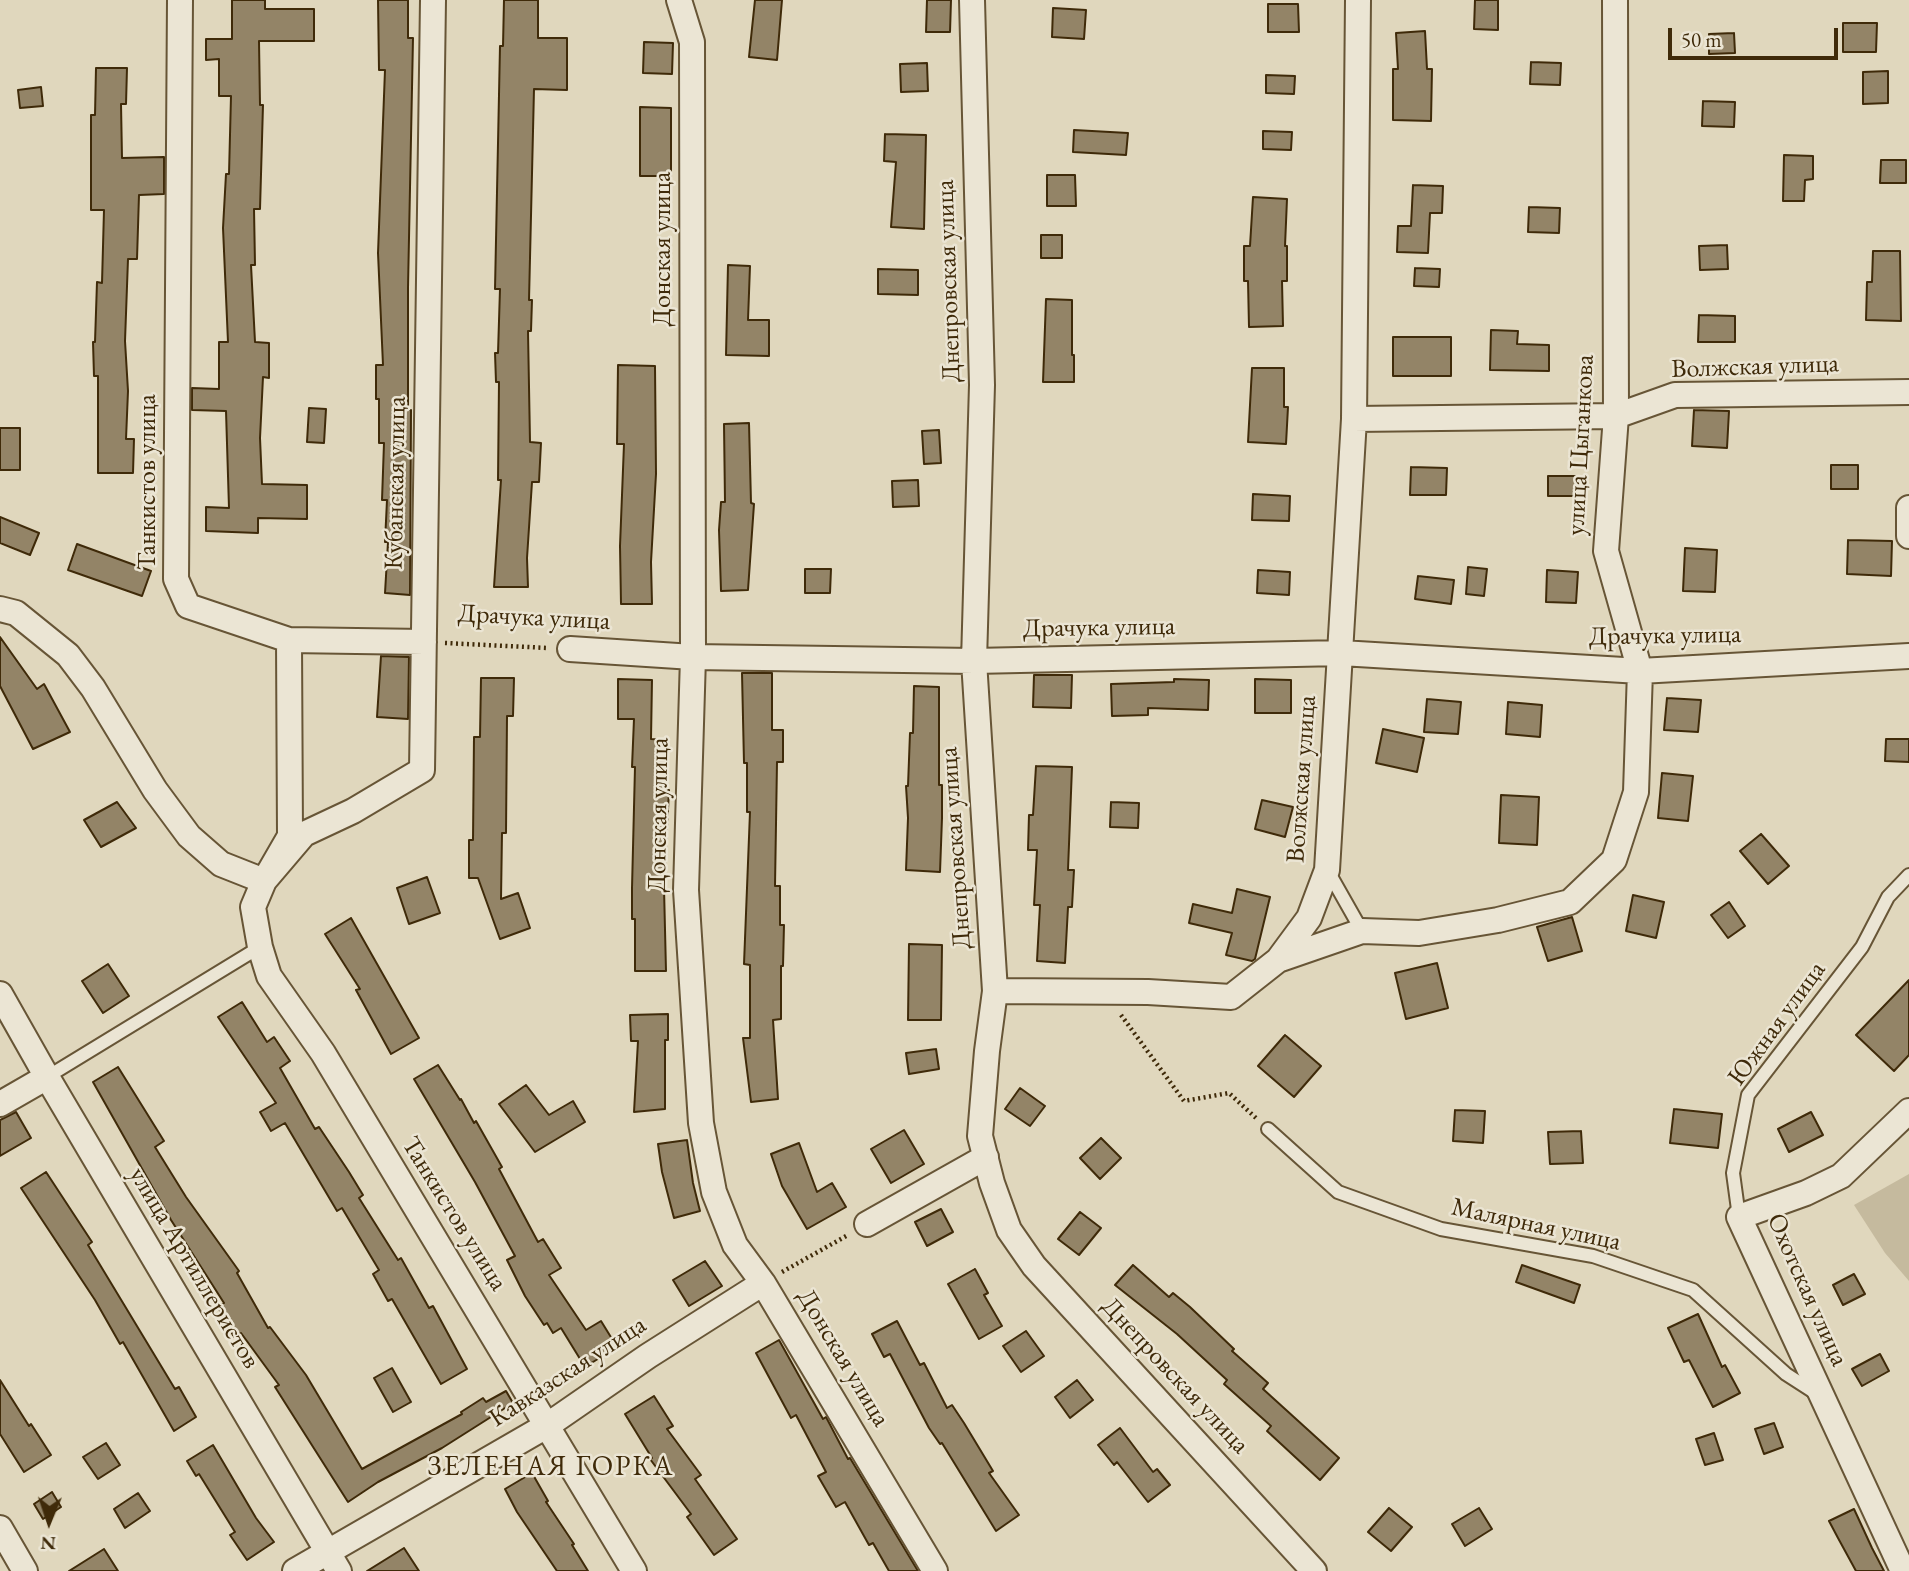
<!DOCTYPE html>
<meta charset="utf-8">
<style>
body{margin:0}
#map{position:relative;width:1909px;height:1571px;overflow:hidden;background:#e0d7bd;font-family:"EB Garamond",serif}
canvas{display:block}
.north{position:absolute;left:14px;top:1487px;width:70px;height:70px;-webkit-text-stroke:5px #ebe5d4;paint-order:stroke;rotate:182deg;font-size:19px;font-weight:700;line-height:28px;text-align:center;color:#3f2a09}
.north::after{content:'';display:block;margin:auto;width:24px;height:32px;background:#3f2a09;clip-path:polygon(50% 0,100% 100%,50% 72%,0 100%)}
.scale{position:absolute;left:1668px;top:28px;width:170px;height:32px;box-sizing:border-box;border:4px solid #3f2a09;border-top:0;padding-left:9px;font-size:21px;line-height:24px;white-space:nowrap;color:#3f2a09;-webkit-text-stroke:5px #ebe5d4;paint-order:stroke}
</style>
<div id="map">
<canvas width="1909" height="1571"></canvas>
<div class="north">N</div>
<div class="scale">50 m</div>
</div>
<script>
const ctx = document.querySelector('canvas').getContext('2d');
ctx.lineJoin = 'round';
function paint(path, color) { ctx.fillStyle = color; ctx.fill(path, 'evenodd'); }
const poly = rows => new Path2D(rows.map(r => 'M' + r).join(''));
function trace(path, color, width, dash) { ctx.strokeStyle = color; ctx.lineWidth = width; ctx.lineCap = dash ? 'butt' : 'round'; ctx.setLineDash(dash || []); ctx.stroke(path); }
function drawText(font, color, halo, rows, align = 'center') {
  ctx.font = font + ' "EB Garamond",serif'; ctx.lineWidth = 5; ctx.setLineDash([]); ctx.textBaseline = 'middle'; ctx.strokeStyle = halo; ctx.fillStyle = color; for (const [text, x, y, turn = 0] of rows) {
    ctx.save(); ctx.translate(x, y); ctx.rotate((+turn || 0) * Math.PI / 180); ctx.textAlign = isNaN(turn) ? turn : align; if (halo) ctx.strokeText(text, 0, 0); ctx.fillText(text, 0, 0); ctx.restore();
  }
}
const green = poly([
 [1909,1174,1909,1281,1885,1253,1854,1205]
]);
const building = poly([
 [232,0,265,0,265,9,314,9,314,41,259,41,260,105,263,105,260,209,254,209,255,265,251,265,255,342,269,343,269,378,263,377,260,438,262,484,307,485,307,519,258,518,258,533,206,531,206,507,229,508,226,411,192,410,192,388,219,389,219,342,228,342,223,228,226,174,229,174,231,96,219,96,219,59,206,60,206,39,232,39,232,0],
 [378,0,408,0,408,38,413,38,408,288,408,410,411,410,410,595,385,593,388,542,385,542,387,500,382,500,384,443,379,443,379,399,376,399,376,365,383,365,378,253,385,70,379,70,378,0],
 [504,0,538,0,538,38,567,38,567,90,534,89,529,300,532,300,531,331,528,331,530,442,541,443,539,482,532,482,527,558,528,587,494,587,501,480,498,480,499,382,496,382,495,353,498,353,500,289,495,289,500,46,503,46,504,0],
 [755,0,782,0,777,60,749,57,755,0],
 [927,0,951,0,950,32,926,32,927,0],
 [1475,0,1498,0,1498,30,1474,29,1475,0],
 [1268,4,1298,4,1299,32,1268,32,1268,4],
 [1053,8,1086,10,1084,39,1052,37,1053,8],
 [1843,23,1877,23,1876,52,1843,52,1843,23],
 [1425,31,1427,69,1432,69,1431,121,1393,120,1393,69,1398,69,1396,33,1425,31],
 [1734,33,1735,53,1709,54,1709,34,1734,33],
 [644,42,673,43,672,74,643,73,644,42],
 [1531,62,1561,63,1560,85,1530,84,1531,62],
 [927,63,928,91,901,92,900,64,927,63],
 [96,68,127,68,126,104,121,104,122,158,164,157,164,194,139,195,137,259,128,259,125,341,128,391,126,439,134,439,133,473,98,473,98,376,94,376,93,342,95,342,97,282,102,283,104,210,91,210,91,115,95,115,96,68],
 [1888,71,1888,103,1863,104,1863,72,1888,71],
 [1266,75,1295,76,1294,94,1266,93,1266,75],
 [41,87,43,106,20,108,18,90,41,87],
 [1703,101,1735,102,1734,127,1702,126,1703,101],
 [640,107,671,108,671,176,640,176,640,107],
 [1074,130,1128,133,1126,155,1073,152,1074,130],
 [1263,131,1292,132,1291,150,1263,149,1263,131],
 [885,134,926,135,924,229,891,227,896,162,884,161,885,134],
 [1784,155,1813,156,1813,179,1805,180,1804,201,1783,201,1784,155],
 [1881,160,1906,160,1906,183,1880,183,1881,160],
 [1047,175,1075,175,1076,206,1047,206,1047,175],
 [1413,185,1443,186,1442,213,1430,213,1428,253,1397,252,1398,226,1411,226,1413,185],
 [1253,197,1287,199,1285,246,1287,246,1287,281,1282,281,1283,326,1249,327,1248,281,1244,281,1244,246,1250,246,1253,197],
 [1529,207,1560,208,1559,233,1528,232,1529,207],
 [1041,235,1062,235,1062,258,1041,258,1041,235],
 [1727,245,1728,269,1700,270,1699,246,1727,245],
 [1873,251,1900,251,1901,321,1866,320,1867,282,1872,282,1873,251],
 [728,265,750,266,748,320,769,320,769,356,726,355,728,265],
 [1415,268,1440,269,1439,287,1414,286,1415,268],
 [878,269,918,270,918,295,878,294,878,269],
 [1046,299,1072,300,1072,355,1074,355,1074,382,1043,382,1046,299],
 [1699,315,1735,316,1735,342,1698,342,1699,315],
 [1491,330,1518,331,1517,344,1549,345,1549,371,1490,370,1491,330],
 [1393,337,1451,337,1451,376,1393,376,1393,337],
 [618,365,655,366,656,474,651,562,652,604,621,604,620,546,624,444,617,444,618,365],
 [1252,368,1284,368,1284,407,1288,407,1286,444,1248,442,1252,368],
 [309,408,326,409,324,443,307,442,309,408],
 [1694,410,1729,411,1727,448,1692,446,1694,410],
 [749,423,751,503,754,504,748,590,721,591,719,530,721,502,725,502,724,424,749,423],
 [0,428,20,428,20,470,0,470,0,428],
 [939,430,941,463,924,464,922,431,939,430],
 [1831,465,1858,465,1858,489,1831,489,1831,465],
 [1411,467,1447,468,1446,495,1410,495,1411,467],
 [1548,476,1577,476,1576,496,1548,496,1548,476],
 [918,480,919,506,893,507,892,481,918,480],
 [1253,494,1290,496,1289,521,1252,520,1253,494],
 [0,517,39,533,30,555,0,543,0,517],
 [1848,540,1892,541,1891,576,1847,574,1848,540],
 [77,544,151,571,142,596,68,570,77,544],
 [1685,548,1717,550,1715,592,1683,591,1685,548],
 [1468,567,1487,569,1484,596,1466,594,1468,567],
 [805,569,831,569,830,593,805,593,805,569],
 [1258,570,1290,572,1289,595,1257,593,1258,570],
 [1547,570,1578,572,1576,603,1546,602,1547,570],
 [1418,576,1454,580,1451,604,1415,599,1418,576],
 [0,637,37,689,44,684,70,732,33,749,0,686,0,637],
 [381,656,409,657,408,719,377,717,381,656],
 [742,673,772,673,772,730,783,730,783,762,777,762,775,886,780,886,780,925,784,925,783,966,781,966,781,1019,773,1020,778,1099,751,1102,743,1038,750,1038,750,965,744,964,750,812,747,812,747,763,744,763,742,673],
 [1034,675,1072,675,1071,708,1033,707,1034,675],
 [481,678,514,678,513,716,507,716,506,833,502,833,501,899,518,893,530,928,500,939,478,878,469,878,469,840,473,840,474,737,480,737,481,678],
 [618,679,652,680,651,739,666,740,664,790,669,790,664,888,666,971,635,971,635,919,632,919,632,888,635,767,632,767,634,719,618,719,618,679],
 [1174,679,1209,680,1208,710,1148,708,1148,715,1112,716,1111,684,1174,682,1174,679],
 [1255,679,1291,680,1291,713,1255,713,1255,679],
 [914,686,939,687,939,785,942,785,942,818,940,872,906,870,908,818,906,786,908,786,910,733,913,733,914,686],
 [1667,698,1701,700,1698,732,1664,730,1667,698],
 [1427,699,1461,702,1458,734,1424,732,1427,699],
 [1508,702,1542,705,1540,737,1506,734,1508,702],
 [1383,729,1424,738,1417,772,1376,763,1383,729],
 [1886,739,1909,739,1909,762,1885,761,1886,739],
 [1036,766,1072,767,1068,870,1074,870,1072,907,1068,907,1065,963,1037,961,1040,905,1034,905,1037,850,1028,850,1029,815,1033,815,1036,766],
 [1662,773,1693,776,1688,821,1658,818,1662,773],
 [1501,795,1539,797,1537,845,1499,843,1501,795],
 [1262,800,1293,807,1285,837,1255,829,1262,800],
 [117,802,136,828,101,847,84,820,117,802],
 [1111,802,1139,803,1138,828,1110,827,1111,802],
 [1761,834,1789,866,1768,884,1740,851,1761,834],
 [427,877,440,913,409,924,397,888,427,877],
 [1237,889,1270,897,1255,959,1252,961,1226,955,1232,933,1189,923,1193,904,1232,913,1237,889],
 [1633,895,1664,902,1656,938,1626,931,1633,895],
 [1729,902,1745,926,1728,938,1711,915,1729,902],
 [1572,917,1582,951,1548,961,1537,927,1572,917],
 [351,918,419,1038,391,1054,356,990,360,989,325,934,351,918],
 [909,944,942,945,941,1020,908,1020,909,944],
 [1437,963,1448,1008,1406,1019,1395,973,1437,963],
 [108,964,129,996,103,1013,82,981,108,964],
 [1909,980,1909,1055,1894,1071,1856,1035,1909,980],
 [242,1002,267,1042,274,1037,290,1061,280,1068,315,1129,319,1127,349,1172,363,1195,359,1198,398,1260,401,1258,429,1308,433,1306,467,1369,441,1384,392,1299,388,1301,373,1274,379,1270,342,1208,337,1211,285,1123,271,1131,260,1112,276,1103,218,1017,242,1002],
 [668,1014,668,1040,665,1040,665,1109,634,1112,638,1041,631,1041,630,1015,668,1014],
 [1285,1035,1321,1066,1294,1097,1258,1066,1285,1035],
 [936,1049,939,1069,909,1074,906,1053,936,1049],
 [438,1065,460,1100,461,1099,474,1123,476,1121,502,1167,499,1169,538,1242,543,1239,561,1268,549,1275,586,1330,601,1321,617,1347,585,1367,561,1328,553,1333,547,1323,544,1325,525,1296,507,1260,515,1256,475,1182,414,1079,438,1065],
 [118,1067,164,1141,155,1147,186,1197,239,1271,237,1273,268,1328,270,1327,306,1375,362,1469,462,1414,461,1412,483,1398,486,1402,506,1391,513,1403,442,1448,378,1482,348,1502,275,1387,279,1385,241,1333,234,1337,218,1307,224,1303,171,1220,93,1082,118,1067],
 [526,1085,549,1115,573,1101,585,1122,535,1152,499,1104,526,1085],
 [1020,1088,1045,1106,1030,1126,1005,1109,1020,1088],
 [1674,1109,1722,1114,1718,1148,1670,1143,1674,1109],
 [1455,1110,1485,1111,1483,1143,1453,1141,1455,1110],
 [16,1112,31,1138,0,1156,0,1120,16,1112],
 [1811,1112,1823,1135,1789,1152,1778,1129,1811,1112],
 [904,1130,924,1164,891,1183,871,1149,904,1130],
 [1581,1131,1583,1163,1550,1164,1548,1132,1581,1131],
 [1101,1138,1121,1158,1100,1179,1080,1158,1101,1138],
 [687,1140,693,1183,700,1211,674,1218,662,1172,658,1144,687,1140],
 [799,1143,817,1192,832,1183,846,1207,807,1229,782,1186,771,1154,799,1143],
 [46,1172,92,1242,88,1245,175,1389,179,1387,196,1417,174,1431,123,1342,120,1344,95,1300,21,1188,46,1172],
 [941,1209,953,1232,927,1246,915,1222,941,1209],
 [1080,1212,1101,1228,1079,1255,1058,1239,1080,1212],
 [705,1261,722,1286,689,1306,673,1280,705,1261],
 [1133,1265,1169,1297,1173,1293,1190,1307,1234,1349,1232,1351,1268,1383,1263,1389,1339,1458,1320,1480,1267,1431,1271,1426,1224,1384,1227,1380,1177,1334,1115,1285,1133,1265],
 [1522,1265,1580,1285,1574,1303,1516,1282,1522,1265],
 [975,1269,988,1293,984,1295,1002,1326,979,1339,948,1284,975,1269],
 [1854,1274,1865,1294,1843,1305,1833,1285,1854,1274],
 [1698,1314,1722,1367,1725,1365,1740,1393,1713,1407,1689,1360,1684,1362,1668,1328,1698,1314],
 [897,1321,920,1365,924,1363,947,1408,952,1405,964,1423,993,1471,989,1473,1019,1515,996,1531,942,1443,940,1444,929,1428,890,1354,884,1357,872,1334,897,1321],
 [1026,1331,1044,1356,1021,1372,1003,1346,1026,1331],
 [779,1340,823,1419,826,1417,848,1459,850,1458,918,1571,889,1571,873,1543,869,1545,845,1502,836,1507,818,1476,826,1472,796,1415,791,1418,756,1353,779,1340],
 [1880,1354,1889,1371,1862,1386,1852,1369,1880,1354],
 [392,1368,411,1402,393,1412,374,1378,392,1368],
 [0,1380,29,1426,31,1424,51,1455,24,1472,0,1434,0,1380],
 [1077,1380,1093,1400,1070,1418,1055,1397,1077,1380],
 [654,1396,673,1426,667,1429,701,1475,695,1479,737,1539,714,1555,687,1517,691,1514,650,1459,652,1458,625,1414,654,1396],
 [1774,1423,1783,1447,1764,1454,1755,1429,1774,1423],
 [1120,1428,1153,1472,1157,1469,1170,1485,1148,1502,1117,1462,1114,1465,1098,1445,1120,1428],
 [1714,1433,1723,1460,1705,1465,1696,1439,1714,1433],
 [106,1443,120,1465,98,1479,83,1457,106,1443],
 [213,1445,256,1518,274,1542,247,1560,230,1535,235,1532,199,1474,196,1476,187,1461,213,1445],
 [532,1473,548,1501,546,1502,574,1544,572,1545,588,1571,557,1571,517,1512,505,1489,532,1473],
 [52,1492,61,1507,43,1519,34,1504,52,1492],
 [138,1493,150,1511,125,1528,114,1509,138,1493],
 [1389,1508,1412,1527,1391,1551,1368,1532,1389,1508],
 [1479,1508,1492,1529,1465,1546,1452,1524,1479,1508],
 [1854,1509,1872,1548,1884,1571,1856,1571,1838,1538,1829,1521,1854,1509],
 [404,1548,419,1571,367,1571,404,1548],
 [104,1549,118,1571,69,1571,104,1549]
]);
const path = poly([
 [445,643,548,648],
 [1121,1015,1184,1101,1229,1093,1257,1119],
 [782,1272,848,1235]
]);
const lane = poly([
 [1328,871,1362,931],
 [47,1077,260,947],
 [1268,1129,1338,1192,1441,1229,1593,1256,1693,1290,1786,1374,1817,1394],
 [1739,1217,1733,1173,1748,1095,1862,947,1888,897,1909,875]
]);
const street = poly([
 [180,0,176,579,188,606,289,640,290,836,264,881,253,907,260,947,269,976,323,1053,634,1571],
 [679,0,692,42,693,657,686,890,701,1123,714,1192,735,1245,763,1283,935,1571],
 [972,0,982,385,974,661,995,991,987,1051,980,1136,992,1183,1009,1230,1034,1266,1314,1571],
 [1354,419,1616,416,1675,395,1909,392],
 [1909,508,1909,536],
 [0,609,16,613,68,655,93,688,155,790,189,836,221,864,264,881,304,834,353,811,422,770,433,0],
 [289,640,424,642],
 [570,649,693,657,974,661,1341,653,1640,671,1909,656],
 [1278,960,1362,931,1419,933,1498,920,1570,902,1614,860,1636,792,1640,671,1606,551,1616,416,1615,0],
 [995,991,1148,992,1231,997,1278,960,1309,918,1327,870,1354,419,1358,0],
 [0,994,47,1077,339,1571],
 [0,1104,47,1077],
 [867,1224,986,1157],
 [0,1528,25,1571],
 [295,1571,548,1425,648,1356,763,1283],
 [1903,1571,1739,1217,1806,1193,1841,1176,1909,1111]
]);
const streetNames = [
 ["Донская улица",663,249,-90],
 ["Днепровская улица",949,281,-92],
 ["Волжская улица",1755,367,-2],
 ["улица Цыганкова",1581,445,-87],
 ["Танкистов улица",148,482,-90],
 ["Кубанская улица",396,483,-89],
 ["Драчука улица",534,618,3],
 ["Драчука улица",1099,628,-1],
 ["Драчука улица",1665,636,-1],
 ["Волжская улица",1302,779,-86],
 ["Донская улица",659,815,-89],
 ["Днепровская улица",956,848,-94],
 ["Южная улица",1777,1024,-54],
 ["Танкистов улица",454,1214,58],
 ["Малярная улица",1536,1225,12],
 ["улица Артиллеристов",194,1268,59],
 ["Охотская улица",1807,1290,66],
 ["Донская улица",843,1358,59],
 ["Кавказская улица",568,1372,-33],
 ["Днепровская улица",1175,1376,47]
];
const neighbourhoodNames = [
 ["ЗЕЛЕНАЯ ГОРКА",551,1467]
];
paint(green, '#c5ba9e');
paint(building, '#938467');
trace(building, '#3f2a09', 2);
trace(lane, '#675536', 16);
trace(street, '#675536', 28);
trace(path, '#3f2a09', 4.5, [2, 3.5]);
trace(lane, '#ebe5d4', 12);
trace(street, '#ebe5d4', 24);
drawText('26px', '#3f2a09', '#ebe5d4', streetNames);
ctx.letterSpacing = '2px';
drawText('28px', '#3f2a09', '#ebe5d4', neighbourhoodNames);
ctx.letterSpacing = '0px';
</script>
